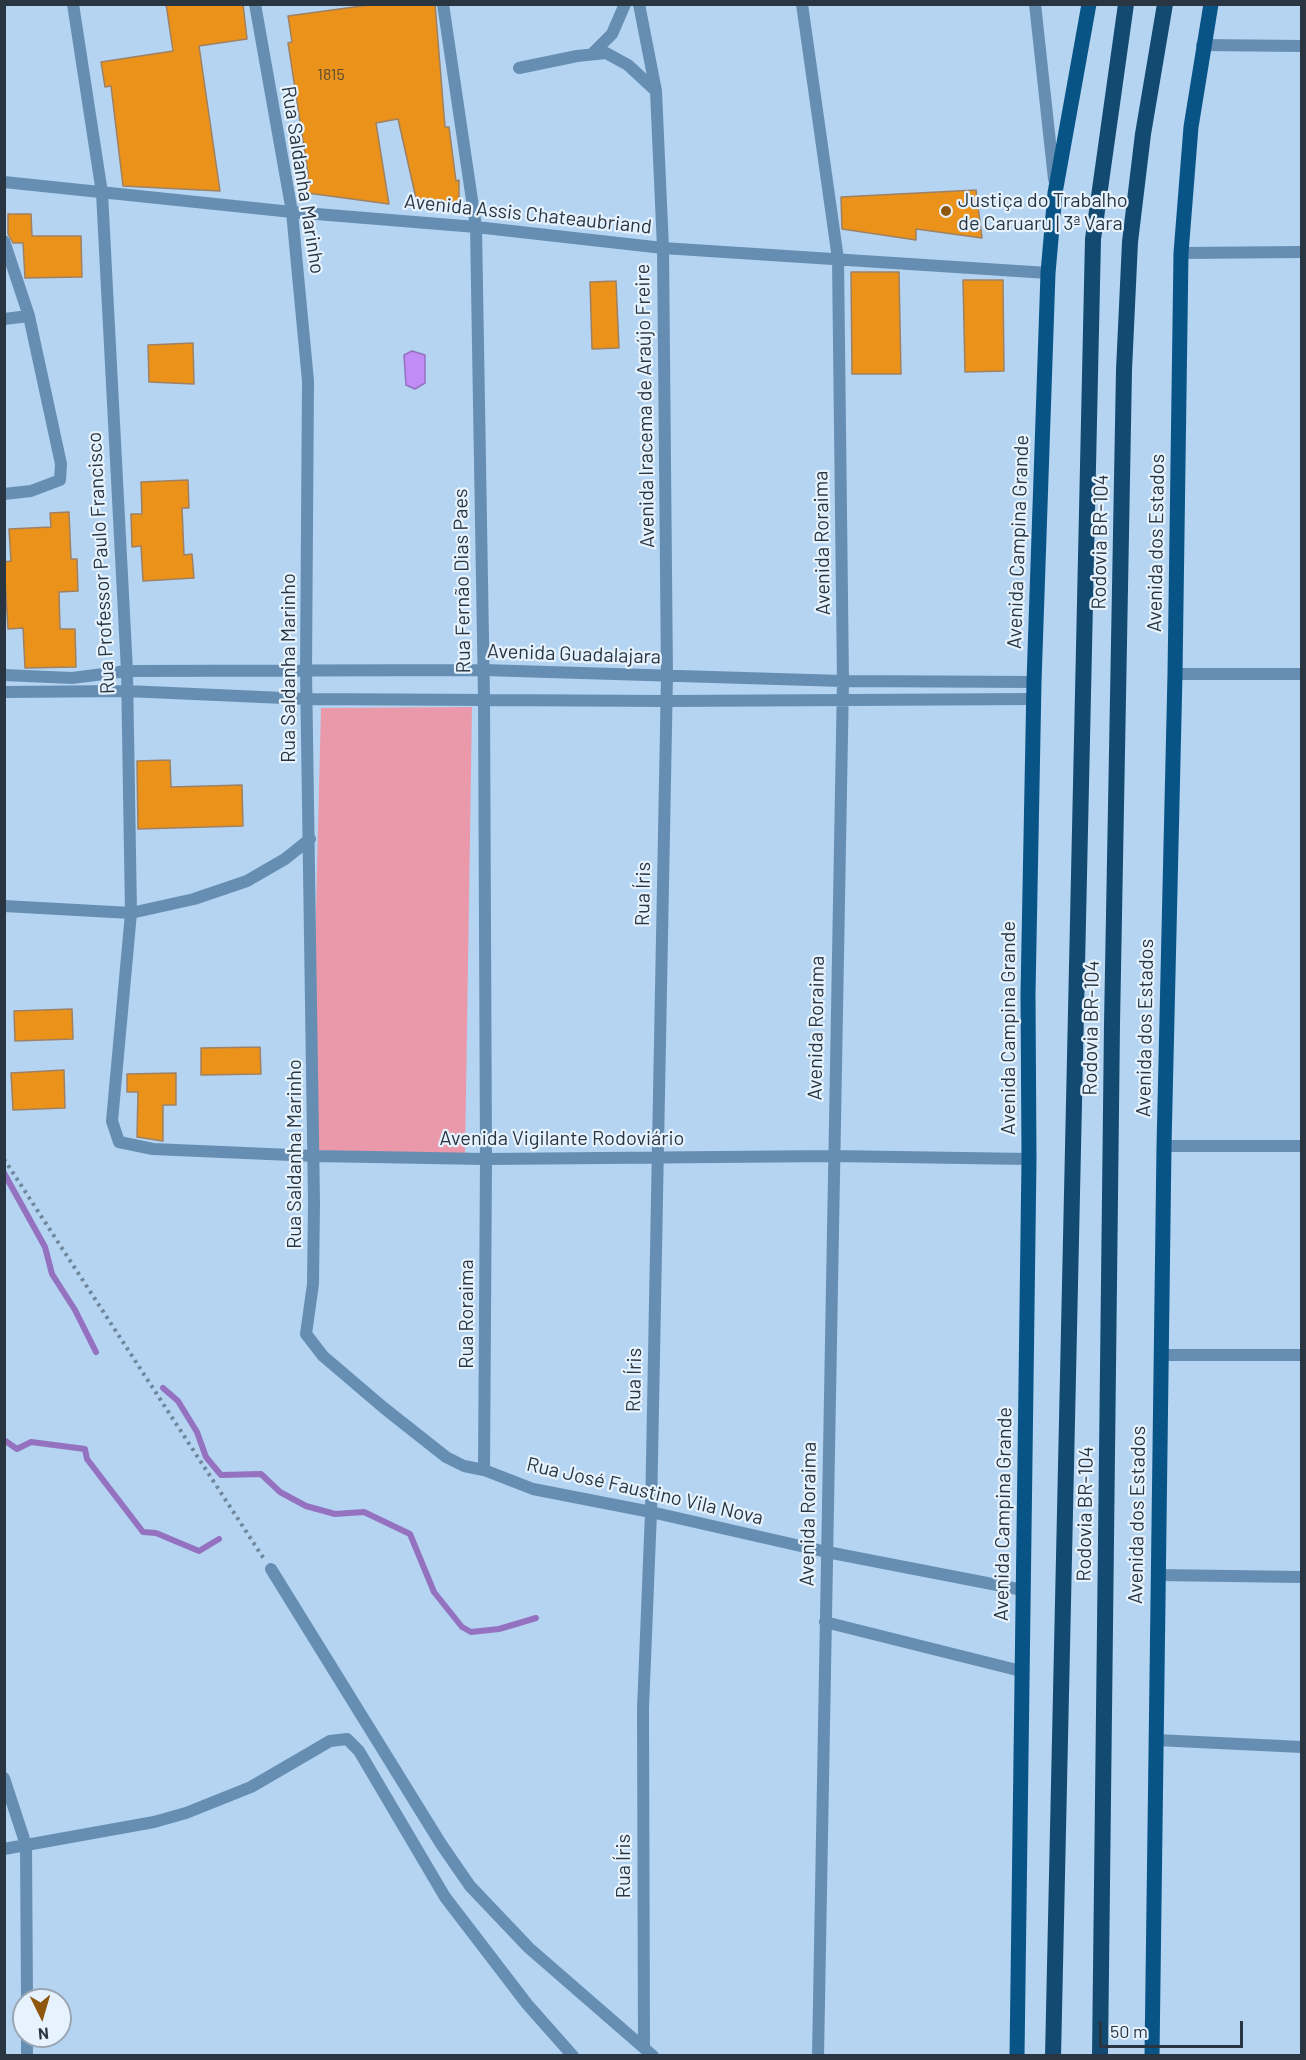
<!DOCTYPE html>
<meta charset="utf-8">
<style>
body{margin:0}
#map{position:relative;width:1306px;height:2060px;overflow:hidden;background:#b4d4f1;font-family:Barlow,sans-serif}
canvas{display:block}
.frame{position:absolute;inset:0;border:6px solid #293641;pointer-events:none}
.north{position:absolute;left:12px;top:1988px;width:60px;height:60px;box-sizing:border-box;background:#e6f3ff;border:2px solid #9aa7b3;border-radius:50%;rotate:175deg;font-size:16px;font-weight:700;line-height:24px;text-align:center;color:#293641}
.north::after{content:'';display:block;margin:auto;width:21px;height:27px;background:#8e570d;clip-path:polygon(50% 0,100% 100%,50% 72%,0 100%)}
.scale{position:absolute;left:1099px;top:2021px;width:144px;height:27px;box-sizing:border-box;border:3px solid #293641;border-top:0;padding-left:8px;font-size:18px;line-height:21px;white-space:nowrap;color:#293641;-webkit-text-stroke:4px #e6f3ff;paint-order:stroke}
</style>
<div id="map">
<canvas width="1306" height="2060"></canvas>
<div class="frame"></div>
<div class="north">N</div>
<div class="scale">50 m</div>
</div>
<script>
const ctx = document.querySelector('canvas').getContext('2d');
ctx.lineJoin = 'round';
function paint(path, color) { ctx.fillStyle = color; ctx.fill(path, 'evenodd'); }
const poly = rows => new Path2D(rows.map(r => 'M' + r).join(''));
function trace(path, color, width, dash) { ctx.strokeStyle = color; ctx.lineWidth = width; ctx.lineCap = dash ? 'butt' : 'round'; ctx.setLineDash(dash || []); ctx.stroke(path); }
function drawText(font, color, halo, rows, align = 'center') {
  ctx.font = font + ' Barlow,sans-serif'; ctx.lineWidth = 4.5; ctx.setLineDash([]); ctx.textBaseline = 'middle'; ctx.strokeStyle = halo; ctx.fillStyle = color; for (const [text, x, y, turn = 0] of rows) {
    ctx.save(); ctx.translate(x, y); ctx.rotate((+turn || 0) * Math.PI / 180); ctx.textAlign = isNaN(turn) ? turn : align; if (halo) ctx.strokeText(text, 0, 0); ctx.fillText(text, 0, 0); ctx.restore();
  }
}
const green = poly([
 [472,707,465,1156,310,1150,321,708]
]);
const water = poly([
 [412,351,425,355,425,383,415,389,406,385,404,355,412,351]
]);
const stream = poly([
 [4,1173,45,1247,52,1274,75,1310,96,1352],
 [163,1388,178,1401,197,1432,206,1457,221,1475,261,1474,280,1492,306,1506,335,1514,364,1512,410,1534,434,1592,462,1627,471,1632,499,1629,536,1618],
 [4,1440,17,1449,31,1442,85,1449,87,1459,143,1532,156,1533,199,1551,219,1539]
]);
const building = poly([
 [166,4,243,4,247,39,199,46,220,191,123,186,111,86,105,87,101,62,173,51,166,4],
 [376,4,435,4,445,127,449,127,456,181,459,180,459,205,418,207,398,119,376,123,389,204,307,193,308,173,288,43,292,42,288,16,376,4],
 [976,190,982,238,916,229,916,240,842,229,841,197,976,190],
 [8,214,31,214,32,236,81,236,82,277,25,278,23,243,13,243,8,234,8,214],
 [851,272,899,272,901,374,852,374,851,272],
 [963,280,1003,280,1004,371,965,372,963,280],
 [616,281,619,348,592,349,590,282,616,281],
 [193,343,194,384,149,382,148,345,193,343],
 [188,480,189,508,182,508,184,555,192,554,194,578,143,581,141,546,132,547,131,514,142,514,141,482,188,480],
 [69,512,71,559,77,559,78,591,59,592,60,629,75,629,76,667,25,668,23,628,8,629,4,562,11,561,9,529,51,527,50,513,69,512],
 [170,760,171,787,242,785,243,826,138,829,137,761,170,760],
 [72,1009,73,1039,15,1041,14,1011,72,1009],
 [260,1047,261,1074,201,1075,201,1048,260,1047],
 [64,1070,65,1108,13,1110,11,1073,64,1070],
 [176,1073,176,1105,163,1105,163,1141,137,1137,138,1092,127,1092,127,1074,176,1073]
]);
const path = poly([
 [4,1159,264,1559]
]);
const minor = poly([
 [73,4,102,193,127,671,131,913,112,1121,119,1142,153,1149,314,1156,486,1159,833,1156,1029,1159],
 [255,4,292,212,308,381,306,670,314,1203,313,1284,306,1334,323,1356,384,1408,446,1457,464,1466,484,1470,533,1489,651,1512,827,1552,1023,1590],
 [443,4,476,227,484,698,486,1159,484,1470],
 [639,4,656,91,663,248,667,676,651,1512,643,1709,644,2048,653,2056],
 [802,4,838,259,843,681,818,2056],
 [1035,4,1054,179],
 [1202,45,1302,46],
 [592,54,612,34,625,4],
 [519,68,577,56,606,53,628,65,656,91],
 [4,182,292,212,476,227,663,248,1048,273],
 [4,241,29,316,61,464,60,480,31,491,4,494],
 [1181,253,1302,252],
 [4,319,29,316],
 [1175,674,1302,674],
 [4,675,72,678,127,671,483,670,843,681,1034,682],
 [4,692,127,691,306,699,667,701,1034,699],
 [4,906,131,913,194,899,247,881,285,859,310,839],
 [1164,1146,1302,1146],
 [1162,1355,1302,1355],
 [271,1569,441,1844,470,1886,529,1948,644,2048],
 [1157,1575,1302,1577],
 [825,1622,1021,1671],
 [1156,1740,1302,1747],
 [4,1778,26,1845,27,2000],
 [4,1849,154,1822,186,1813,251,1787,330,1741,347,1739,359,1751,445,1897,527,2004,573,2056],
 [27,2036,27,2056]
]);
const primary = poly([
 [1017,2056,1029,1159,1028,994,1034,682,1048,273,1055,193,1089,4],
 [1152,2056,1164,1146,1175,674,1181,253,1191,127,1211,4]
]);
const trunk = poly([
 [1053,2056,1093,239,1126,4],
 [1100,2056,1112,1024,1124,370,1130,242,1143,134,1165,4]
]);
const markers = [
 [946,211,6,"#8e570d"]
];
const numberNames = [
 ["1815",331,75]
];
const streetNames = [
 ["Rua Saldanha Marinho",303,180,81],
 ["Avenida Assis Chateaubriand",528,214,6],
 ["Avenida Iracema de Araújo Freire",645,406,-91],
 ["Avenida Campina Grande",1018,542,-88],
 ["Rodovia BR-104",1100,542,-89],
 ["Avenida Roraima",822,543,-91],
 ["Avenida dos Estados",1156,543,-89],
 ["Rua Professor Paulo Francisco",101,563,-93],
 ["Rua Fernão Dias Paes",462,581,-91],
 ["Avenida Guadalajara",574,654,2],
 ["Rua Saldanha Marinho",288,668,-90],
 ["Rua Íris",643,894,-89],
 ["Avenida Roraima",816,1028,-89],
 ["Avenida Campina Grande",1008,1028,-90],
 ["Rodovia BR-104",1091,1028,-89],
 ["Avenida dos Estados",1145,1028,-89],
 ["Avenida Vigilante Rodoviário",562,1138],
 ["Rua Saldanha Marinho",294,1154,-90],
 ["Rua Roraima",466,1314,-90],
 ["Rua Íris",634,1380,-89],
 ["Rua José Faustino Vila Nova",645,1491,13],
 ["Avenida Roraima",808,1514,-89],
 ["Avenida Campina Grande",1003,1514,-89],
 ["Rodovia BR-104",1085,1514,-89],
 ["Avenida dos Estados",1137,1515,-89],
 ["Rua Íris",623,1866,-90]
];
const poiNames = [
 ["Justiça do Trabalho",958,200],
 ["de Caruaru | 3ª Vara",958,223]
];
paint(green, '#ea99aa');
paint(water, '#c28cf7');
trace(water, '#9472c0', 1.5);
trace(stream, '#9472c0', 6);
paint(building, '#ea9219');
trace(building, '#9e8165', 1.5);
trace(path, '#70879b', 4, [3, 4.5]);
trace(minor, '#668eb3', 12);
trace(primary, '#085487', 15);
trace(trunk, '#134a71', 16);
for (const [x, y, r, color] of markers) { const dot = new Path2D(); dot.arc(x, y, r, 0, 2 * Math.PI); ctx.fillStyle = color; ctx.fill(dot); trace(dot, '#e6f3ff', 2); }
drawText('16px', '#594d37', null, numberNames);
drawText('20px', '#293641', '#e6f3ff', streetNames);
drawText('20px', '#293641', '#e6f3ff', poiNames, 'left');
</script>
